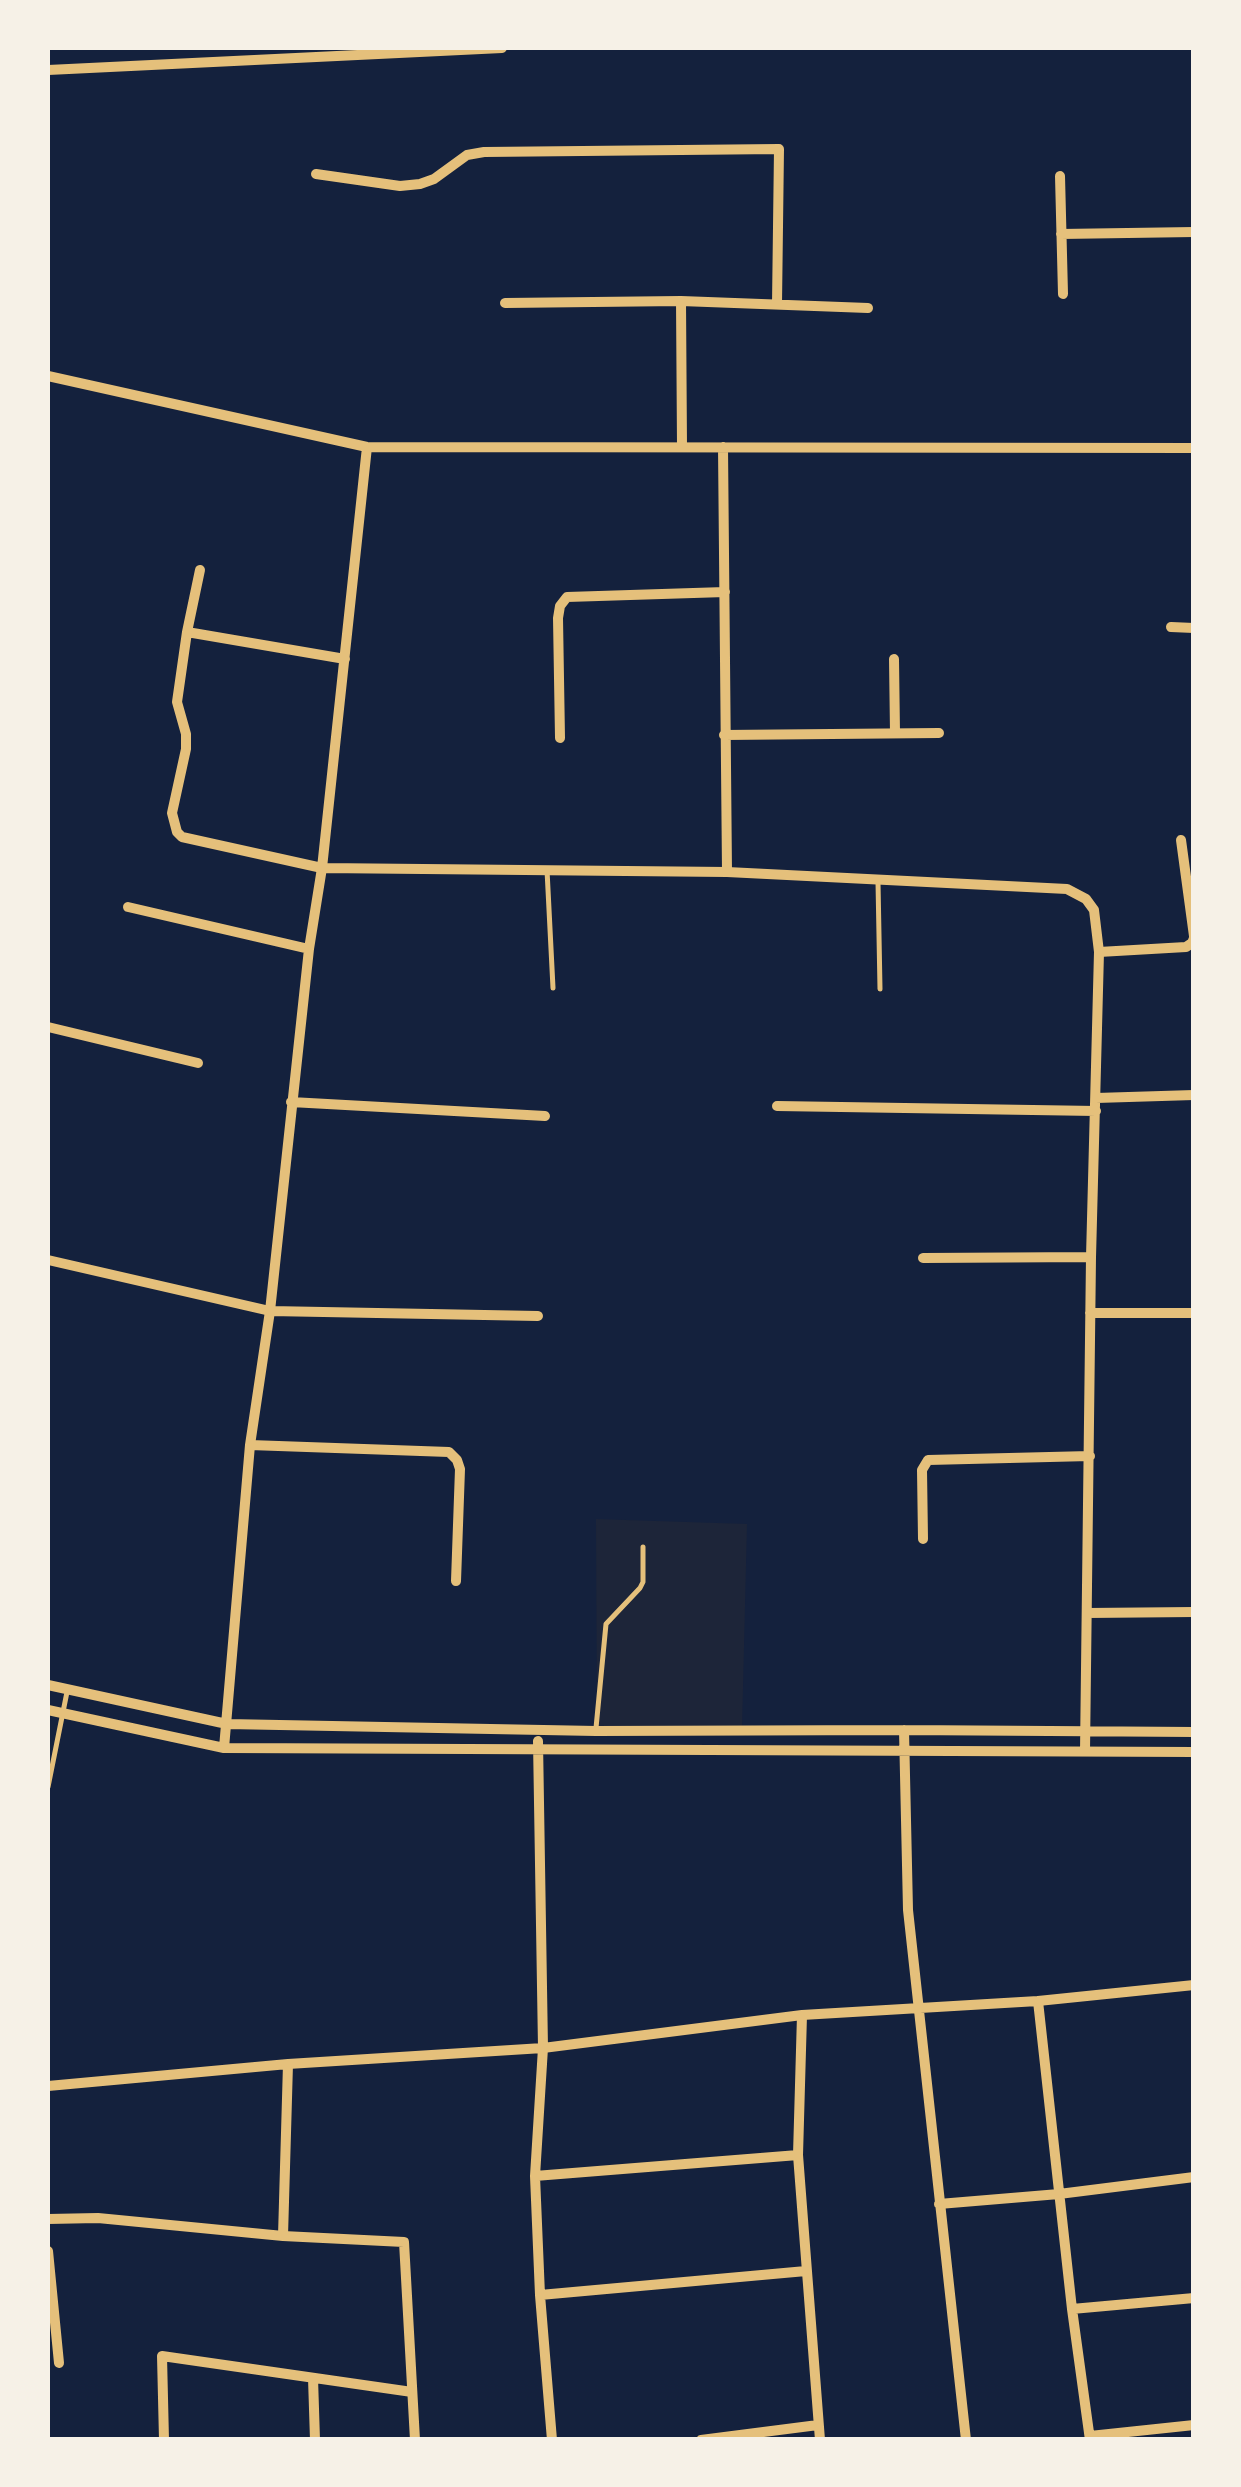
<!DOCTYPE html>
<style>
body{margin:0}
#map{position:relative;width:1241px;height:2487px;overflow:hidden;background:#14213d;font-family:"Noto Sans",sans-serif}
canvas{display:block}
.frame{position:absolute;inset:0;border:50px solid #f6f1e7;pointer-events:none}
</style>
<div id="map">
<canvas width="1241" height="2487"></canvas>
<div class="frame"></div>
</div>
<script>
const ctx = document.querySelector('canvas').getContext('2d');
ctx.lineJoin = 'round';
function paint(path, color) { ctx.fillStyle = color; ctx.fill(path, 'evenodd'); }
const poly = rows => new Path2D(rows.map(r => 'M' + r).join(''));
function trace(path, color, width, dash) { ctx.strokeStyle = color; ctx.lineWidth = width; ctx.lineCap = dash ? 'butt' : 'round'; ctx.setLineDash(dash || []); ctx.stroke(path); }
const green = poly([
 [596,1519,747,1524,742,1729,597,1728]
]);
const service = poly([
 [547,870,553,988],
 [878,882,880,989],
 [596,1728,606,1624,640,1588,643,1582,643,1547],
 [48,1787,67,1692]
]);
const minor = poly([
 [48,70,502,48],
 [316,174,400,186,420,184,434,179,467,155,484,152,779,149,777,304],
 [1060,176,1063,294],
 [1061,234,1194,232],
 [681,301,682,446],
 [505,303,681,301,868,308],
 [48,376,367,447,1194,448],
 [723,447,727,872],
 [1171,627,1194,628],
 [187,632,200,570],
 [345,659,187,632,177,702,186,734,186,749,172,813,177,832,182,837,322,868,727,872,1067,889,1086,899,1094,910,1099,952,1091,1257,1085,1751],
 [894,659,895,733],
 [724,735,939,733],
 [560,738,558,618,560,606,567,597,725,592],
 [1181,840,1194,936],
 [128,907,309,949],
 [1099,952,1186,947,1192,943,1194,938],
 [48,1027,198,1063],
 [1096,1098,1194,1095],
 [291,1102,545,1116],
 [777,1106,1096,1111],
 [923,1258,1091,1257],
 [48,1260,270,1311,538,1316],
 [1090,1313,1194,1313],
 [250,1445,449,1452,457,1460,460,1469,456,1581],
 [923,1539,922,1470,928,1460,1090,1456],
 [1087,1613,1194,1612],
 [48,1685,227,1724,596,1731,904,1730,1194,1732],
 [48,1710,224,1748,1194,1752],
 [904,1730,908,1910,966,2440],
 [538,1741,543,2048,535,2176,540,2295,552,2440],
 [224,1748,250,1445,270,1311,309,949,322,868,367,447],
 [1038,2001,1072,2309,1090,2440],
 [802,2015,798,2155,820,2440],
 [48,2086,288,2064,543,2048,802,2015,1038,2001,1194,1985],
 [535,2176,798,2155],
 [939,2204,1059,2194,1194,2177],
 [48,2219,98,2218,283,2236,404,2242,415,2440],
 [283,2236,288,2064],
 [48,2251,59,2363],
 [540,2295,806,2271],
 [1072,2309,1194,2298],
 [313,2378,315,2440],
 [1090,2436,1194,2425],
 [164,2440,162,2356,412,2392],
 [701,2440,818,2425]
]);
paint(green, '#1d2539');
trace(service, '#e5c07b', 5);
trace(minor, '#e5c07b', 10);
</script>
